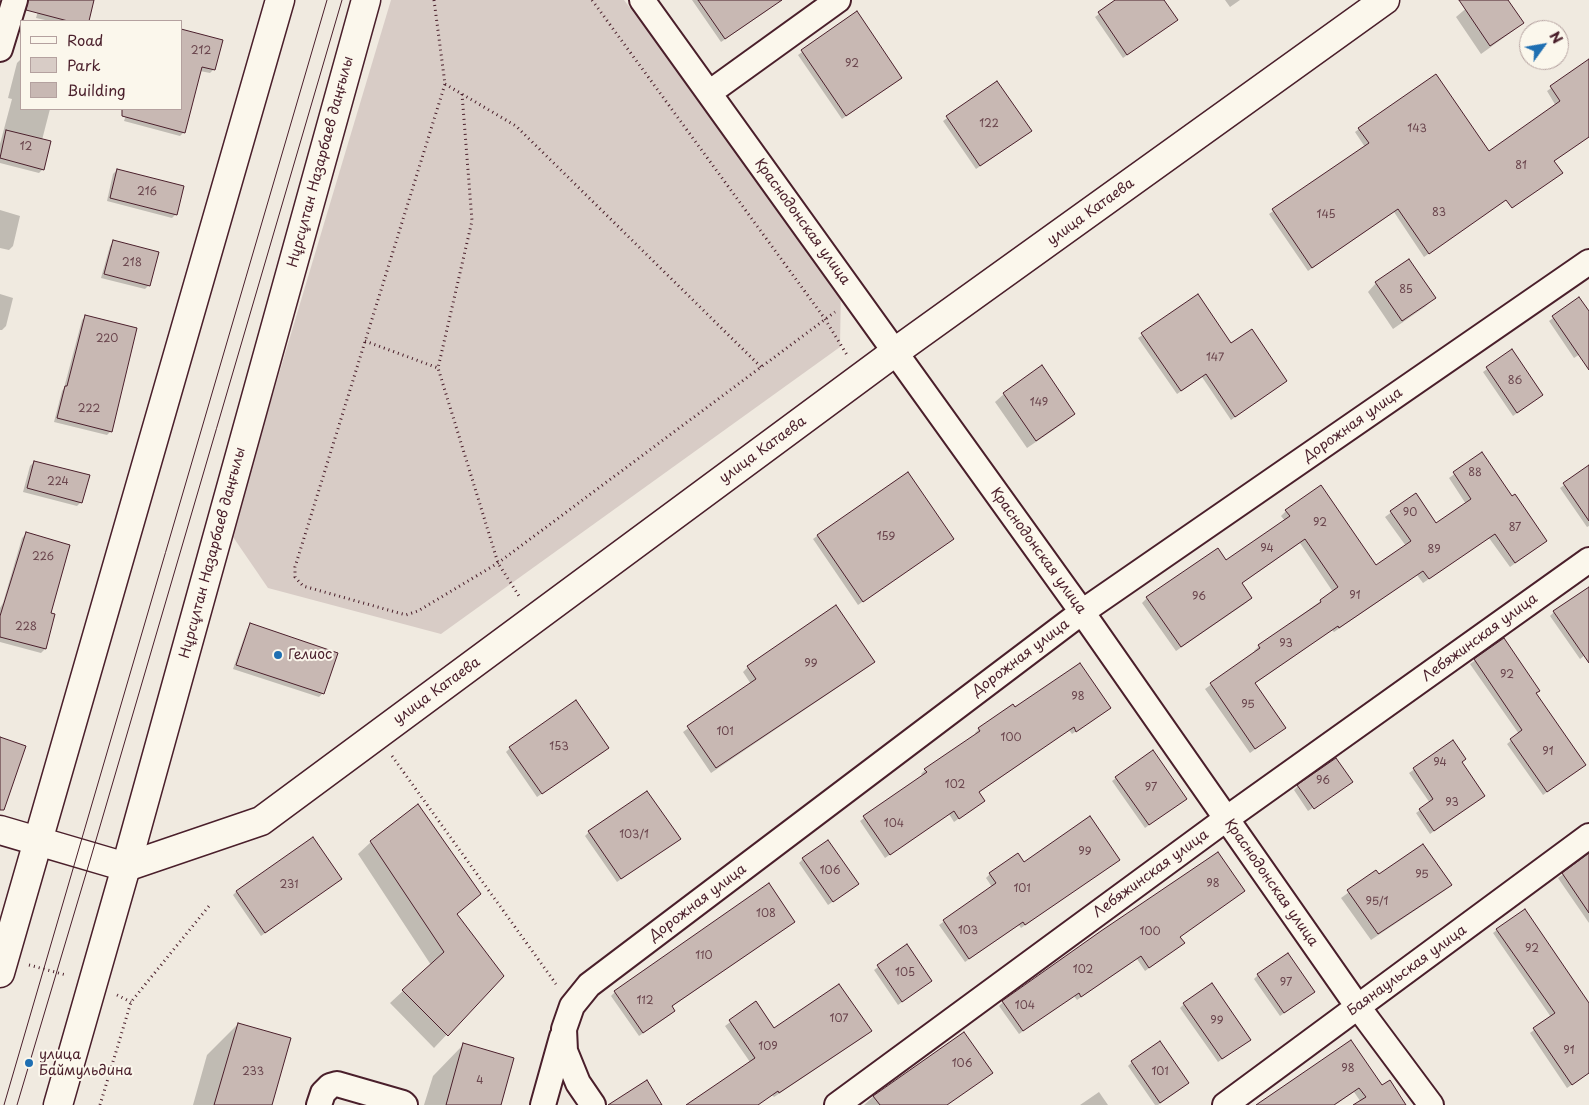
<!DOCTYPE html>
<meta charset="utf-8">
<style>
body{margin:0}
#map{position:relative;width:1589px;height:1105px;overflow:hidden;background:#f0eae0;font-family:"Playpen Sans",sans-serif}
canvas{display:block}
.legend{position:absolute;left:20px;top:20px;width:162px;height:90px;box-sizing:border-box;background:#fbf7ec;border:1px solid #b4a19f;margin:0;padding:6px 9px;list-style:none;font-size:15px;color:#4a1f2b}
.legend li{display:flex;align-items:center;gap:10px;height:25px}
.legend b{width:25px;border:1px solid #b4a19f}
.north{position:absolute;left:1519px;top:20px;width:50px;height:50px;box-sizing:border-box;background:#fbf7ec;border:1px solid #b4a19f;border-radius:50%;rotate:58deg;font-size:14px;font-weight:700;line-height:20px;text-align:center;color:#4a1f2b}
.north::after{content:'';display:block;margin:auto;width:18px;height:22px;background:#1f6fb2;clip-path:polygon(50% 0,100% 100%,50% 72%,0 100%)}
</style>
<div id="map">
<canvas width="1589" height="1105"></canvas>
<ul class="legend">
<li><b style="height:6px;background:#fbf7ec"></b>Road</li>
<li><b style="height:14px;background:#d8ccc6"></b>Park</li>
<li><b style="height:14px;background:#c8b8b3"></b>Building</li>
</ul>
<div class="north">N</div>
</div>
<script>
const ctx = document.querySelector('canvas').getContext('2d');
ctx.lineJoin = 'round';
function paint(path, color) { ctx.fillStyle = color; ctx.fill(path, 'evenodd'); }
const poly = rows => new Path2D(rows.map(r => 'M' + r).join(''));
function trace(path, color, width, dash) { ctx.strokeStyle = color; ctx.lineWidth = width; ctx.lineCap = dash ? 'butt' : 'round'; ctx.setLineDash(dash || []); ctx.stroke(path); }
function drawText(font, color, halo, rows, align = 'center') {
  ctx.font = font + ' "Playpen Sans",sans-serif'; ctx.lineWidth = 4; ctx.setLineDash([]); ctx.textBaseline = 'middle'; ctx.strokeStyle = halo; ctx.fillStyle = color; for (const [text, x, y, turn = 0] of rows) {
    ctx.save(); ctx.translate(x, y); ctx.rotate((+turn || 0) * Math.PI / 180); ctx.textAlign = isNaN(turn) ? turn : align; if (halo) ctx.strokeText(text, 0, 0); ctx.fillText(text, 0, 0); ctx.restore();
  }
}
const green = poly([
 [391,0,624,0,841,286,840,347,441,634,268,588,231,534]
]);
const shadow = poly([
 [41,0,93,0,88,21,50,21,36,18],
 [692,0,768,0,768,10,721,42],
 [1118,0,1162,0,1177,20,1123,58,1095,17],
 [1225,0,1240,0,1230,7],
 [1476,0,1506,0,1522,23,1513,31,1481,54,1456,17],
 [857,13,897,81,842,119,798,55],
 [181,30,214,69,210,73,200,71,184,132,180,136,124,121,128,109,181,109],
 [21,59,21,109,50,109,42,140,43,169,39,173,0,163,0,144,12,99,8,98,17,63],
 [1589,61,1589,137,1536,173,1506,200,1424,257,1394,212,1308,271,1269,214,1365,147,1355,132,1359,129,1489,152,1556,106,1547,91],
 [997,83,1026,135,976,169,943,121],
 [117,170,176,214,172,218,107,201,113,174],
 [0,210,20,216,13,246,9,250,0,248],
 [114,242,149,285,145,289,101,278,110,246],
 [1376,283,1434,298,1426,306,1393,329,1368,292],
 [0,294,13,298,6,326,2,330,0,330],
 [1198,296,1231,345,1286,381,1231,420,1202,377,1177,394,1138,338],
 [1579,299,1589,313,1589,348,1574,358,1549,321],
 [86,316,111,431,107,435,54,422,62,391,64,388,82,320],
 [1512,351,1542,395,1513,416,1483,372],
 [1004,394,1074,413,1065,422,1027,448,995,402],
 [1482,454,1512,497,1546,541,1510,567,1489,538,1423,583,1417,575,1334,632,1332,630,1254,684,1284,728,1250,753,1205,689,1255,653,1254,651,1259,646,1333,592,1300,543,1241,584,1251,598,1246,603,1176,651,1142,603,1147,598,1226,562,1285,521,1281,516,1286,511,1375,567,1406,546,1385,517,1415,495,1436,525,1466,504,1449,478],
 [34,462,81,502,77,506,23,492,30,466],
 [1589,467,1589,526,1587,527,1560,488],
 [26,534,45,649,41,653,0,642,0,608,3,603,22,538],
 [817,536,953,539,858,605,813,539],
 [1589,604,1589,652,1580,659,1550,616,1554,612],
 [251,625,323,693,319,697,233,669,247,629],
 [1503,640,1535,694,1584,765,1543,795,1507,744,1519,734,1470,664],
 [873,661,868,667,711,773,683,732,751,684,743,672,748,667],
 [1105,712,1072,734,1069,730,978,793,979,804,954,822,949,814,885,858,860,821,923,776,921,774,925,770,976,735,975,733,979,729],
 [1453,742,1461,763,1484,796,1430,834,1416,813,1430,803,1409,773],
 [510,748,604,752,537,797,506,752],
 [1116,778,1185,799,1145,828,1112,781],
 [1349,784,1308,811,1294,790,1298,786],
 [589,832,675,842,617,882,585,836],
 [371,842,479,894,456,915,502,976,434,1048,390,1003,431,965,358,854],
 [1586,857,1589,861,1589,923,1558,878],
 [803,859,853,888,828,905,799,863],
 [1119,860,1021,928,1019,925,965,962,939,925,992,887,986,878,990,874,1024,864],
 [1376,872,1379,876,1450,885,1444,891,1371,940,1341,898],
 [341,879,261,936,233,895,237,891],
 [1243,891,1179,937,1179,947,1145,971,1137,959,1077,1000,1074,996,1019,1034,999,1006,1003,1002],
 [790,925,671,1007,674,1011,670,1015,639,1036,611,996,615,992],
 [1497,930,1589,1004,1589,1073,1567,1088,1530,1033,1551,1017,1493,933],
 [907,946,931,981,898,1005,874,970],
 [1258,975,1309,996,1280,1016,1254,979],
 [756,1003,774,1030,865,1036,774,1097,772,1095,758,1105,688,1105,750,1062,725,1026],
 [1184,1004,1246,1043,1218,1062,1180,1008],
 [238,1024,271,1105,193,1105,207,1055],
 [1351,1041,1382,1087,1402,1105,1363,1105,1354,1092,1335,1105,1260,1105],
 [464,1044,500,1105,424,1105,433,1076],
 [1132,1062,1188,1083,1158,1105,1155,1105,1128,1066],
 [991,1073,954,1100,953,1098,943,1105,864,1105,874,1096],
 [1099,1092,1108,1105,1080,1105]
]);
const building = poly([
 [28,0,94,0,89,21,68,21,26,10,28,0],
 [698,0,782,0,725,39,698,0],
 [1115,0,1164,0,1178,20,1127,55,1098,12,1115,0],
 [1459,0,1508,0,1524,23,1490,46,1459,0],
 [857,11,902,78,846,116,801,50,857,11],
 [181,29,223,40,215,70,202,67,185,133,122,116,122,109,181,109,181,29],
 [1589,59,1589,137,1554,161,1563,173,1512,208,1506,200,1429,254,1398,209,1312,268,1272,209,1369,143,1358,128,1436,74,1489,151,1560,101,1550,86,1589,59],
 [997,81,1032,131,980,166,946,116,997,81],
 [6,130,51,141,44,170,0,158,6,130],
 [117,169,184,186,177,215,110,198,117,169],
 [113,240,159,252,150,286,104,274,113,240],
 [1409,259,1436,298,1402,321,1375,282,1409,259],
 [1198,294,1231,343,1252,329,1287,381,1235,417,1206,374,1181,391,1141,333,1198,294],
 [1579,297,1589,311,1589,370,1552,316,1579,297],
 [85,315,137,328,112,432,57,418,65,386,67,386,85,315],
 [1512,349,1543,395,1517,413,1486,367,1512,349],
 [1042,365,1075,414,1036,441,1003,393,1042,365],
 [1482,452,1512,496,1515,494,1547,541,1515,563,1495,534,1429,579,1423,571,1339,628,1338,626,1255,683,1286,728,1255,749,1210,683,1260,648,1258,645,1321,602,1320,600,1338,587,1305,539,1242,583,1252,598,1181,647,1146,597,1218,548,1226,560,1290,516,1285,510,1321,485,1376,565,1411,541,1390,511,1416,493,1436,523,1471,499,1453,472,1482,452],
 [34,461,90,475,82,503,27,488,34,461],
 [1589,465,1589,521,1563,483,1589,465],
 [908,472,954,539,863,602,817,535,908,472],
 [26,532,70,545,51,613,55,614,46,649,0,637,0,616,26,532],
 [1589,587,1589,663,1553,611,1589,587],
 [836,605,875,662,716,768,687,726,756,679,747,666,836,605],
 [250,623,338,653,324,694,236,665,250,623],
 [1504,638,1540,691,1536,693,1586,765,1547,792,1510,739,1522,730,1474,659,1504,638],
 [1080,663,1111,708,1076,732,1074,727,979,792,985,801,959,819,954,811,890,855,863,816,927,772,924,769,980,731,978,728,1013,704,1015,707,1080,663],
 [576,700,609,748,542,794,509,747,576,700],
 [0,737,26,746,4,810,0,810,0,737],
 [1453,740,1466,759,1462,762,1485,796,1434,831,1419,809,1433,799,1413,768,1453,740],
 [1153,750,1187,799,1149,825,1115,777,1153,750],
 [1336,758,1353,782,1314,809,1297,785,1336,758],
 [647,791,681,839,621,879,588,831,647,791],
 [418,804,481,894,457,914,504,976,448,1036,402,990,444,952,370,841,418,804],
 [1090,816,1120,860,1025,925,1023,922,969,959,943,920,996,883,989,873,1018,853,1024,862,1090,816],
 [313,837,342,879,265,933,236,891,313,837],
 [828,840,859,884,833,902,802,858,828,840],
 [1423,844,1452,885,1378,934,1347,890,1376,870,1379,874,1423,844],
 [1218,852,1245,891,1180,937,1185,943,1149,968,1141,956,1081,997,1079,993,1023,1031,1002,1001,1101,931,1218,852],
 [1589,853,1589,913,1562,873,1589,853],
 [769,883,795,922,672,1006,675,1011,643,1033,614,991,769,883],
 [1525,909,1589,1003,1589,1073,1572,1085,1533,1028,1555,1013,1496,929,1525,909],
 [907,944,932,981,902,1002,877,965,907,944],
 [1288,953,1315,992,1284,1013,1257,974,1288,953],
 [1212,983,1251,1040,1222,1059,1183,1003,1212,983],
 [839,984,872,1031,779,1093,778,1091,758,1105,686,1105,755,1058,729,1020,756,1001,774,1028,839,984],
 [238,1023,291,1038,272,1105,214,1105,238,1023],
 [964,1032,993,1073,947,1105,880,1105,873,1096,964,1032],
 [1351,1040,1382,1085,1390,1080,1406,1105,1353,1105,1366,1097,1359,1088,1334,1105,1256,1105,1351,1040],
 [1160,1041,1189,1083,1160,1103,1131,1061,1160,1041],
 [463,1043,514,1058,501,1105,446,1105,463,1043],
 [647,1080,662,1105,608,1105,647,1080]
]);
const path = poly([
 [434,0,445,84,295,567,295,577,303,586,406,615,418,611,498,563,835,312],
 [592,0,825,319,847,355],
 [445,84,516,126,761,367],
 [462,94,472,221,438,368,498,563,519,596],
 [365,341,438,368],
 [392,756,556,984],
 [29,965,66,975],
 [117,995,131,1002],
 [100,1105,131,1002,209,906]
]);
const street = poly([
 [642,0,1082,612,1358,1007,1431,1105],
 [0,49,15,0],
 [709,93,838,0],
 [319,1105,323,1093,330,1086,337,1084,403,1103,405,1105],
 [543,1105,562,1037],
 [593,1105,578,1083,565,1051,564,1029,572,1006,589,985,1082,612,1589,262],
 [837,1105,1226,819,1589,560],
 [1225,1105,1589,836]
]);
const secondary = poly([
 [0,830,126,867,261,821,895,352,1385,0]
]);
const primary = poly([
 [0,973,280,0],
 [58,1105,126,867,366,0]
]);
const tram = poly([
 [4,1105,327,0],
 [17,1105,91,857,342,0]
]);
const markers = [
 [278,655,5,"#1f6fb2"],
 [29,1063,5,"#1f6fb2"]
];
const numberNames = [
 ["212",201,51],
 ["92",852,64],
 ["122",989,124],
 ["143",1417,129],
 ["12",26,147],
 ["81",1521,166],
 ["216",147,192],
 ["83",1439,213],
 ["145",1326,215],
 ["218",132,263],
 ["85",1406,290],
 ["220",107,339],
 ["147",1215,358],
 ["86",1515,381],
 ["149",1039,403],
 ["222",89,409],
 ["88",1475,473],
 ["224",58,482],
 ["90",1410,513],
 ["92",1320,523],
 ["87",1515,528],
 ["159",886,537],
 ["94",1267,549],
 ["89",1434,550],
 ["226",43,557],
 ["91",1355,596],
 ["96",1199,597],
 ["228",26,627],
 ["93",1286,644],
 ["99",811,664],
 ["92",1507,675],
 ["98",1078,697],
 ["95",1248,705],
 ["101",725,732],
 ["100",1011,738],
 ["153",559,747],
 ["91",1548,752],
 ["94",1440,763],
 ["96",1323,781],
 ["102",955,785],
 ["97",1151,788],
 ["93",1452,803],
 ["104",894,824],
 ["103/1",634,835],
 ["99",1085,852],
 ["106",830,871],
 ["95",1422,875],
 ["98",1213,884],
 ["231",289,885],
 ["101",1022,889],
 ["95/1",1377,902],
 ["108",766,914],
 ["103",968,931],
 ["100",1150,932],
 ["92",1532,949],
 ["110",704,956],
 ["102",1083,970],
 ["105",905,973],
 ["97",1286,983],
 ["112",645,1001],
 ["104",1025,1006],
 ["107",839,1019],
 ["99",1217,1021],
 ["109",768,1047],
 ["91",1569,1051],
 ["106",962,1064],
 ["98",1348,1069],
 ["233",253,1072],
 ["101",1160,1072],
 ["4",480,1081]
];
const streetNames = [
 ["Нұрсұлтан Назарбаев даңғылы",321,162,-75],
 ["улица Катаева",1091,212,-36],
 ["Краснодонская улица",802,222,54],
 ["Дорожная улица",1353,425,-35],
 ["улица Катаева",763,450,-36],
 ["Краснодонская улица",1038,551,54],
 ["Нұрсұлтан Назарбаев даңғылы",213,553,-75],
 ["Лебяжинская улица",1480,638,-36],
 ["Дорожная улица",1021,658,-37],
 ["улица Катаева",437,691,-36],
 ["Лебяжинская улица",1151,874,-36],
 ["Краснодонская улица",1271,883,55],
 ["Дорожная улица",698,903,-37],
 ["Баянаульская улица",1407,971,-36]
];
const poiNames = [
 ["Гелиос",288,655],
 ["улица",39,1055],
 ["Баймульдина",39,1071]
];
paint(green, '#d8ccc6');
paint(shadow, '#0003');
paint(building, '#c8b8b3');
trace(building, '#4a1f2b', 1);
trace(street, '#4a1f2b', 28);
trace(secondary, '#4a1f2b', 31);
trace(primary, '#4a1f2b', 31);
trace(path, '#4a1f2b', 3, [1, 4]);
trace(street, '#fbf7ec', 24);
trace(secondary, '#fbf7ec', 28);
trace(primary, '#fbf7ec', 28);
trace(tram, '#4a1f2b', 1);
for (const [x, y, r, color] of markers) { const dot = new Path2D(); dot.arc(x, y, r, 0, 2 * Math.PI); ctx.fillStyle = color; ctx.fill(dot); trace(dot, '#fbf7ec', 2); }
drawText('11px', '#6a454d', null, numberNames);
drawText('14px', '#4a1f2b', '#fbf7ec', streetNames);
drawText('14px', '#4a1f2b', '#fbf7ec', poiNames, 'left');
</script>
